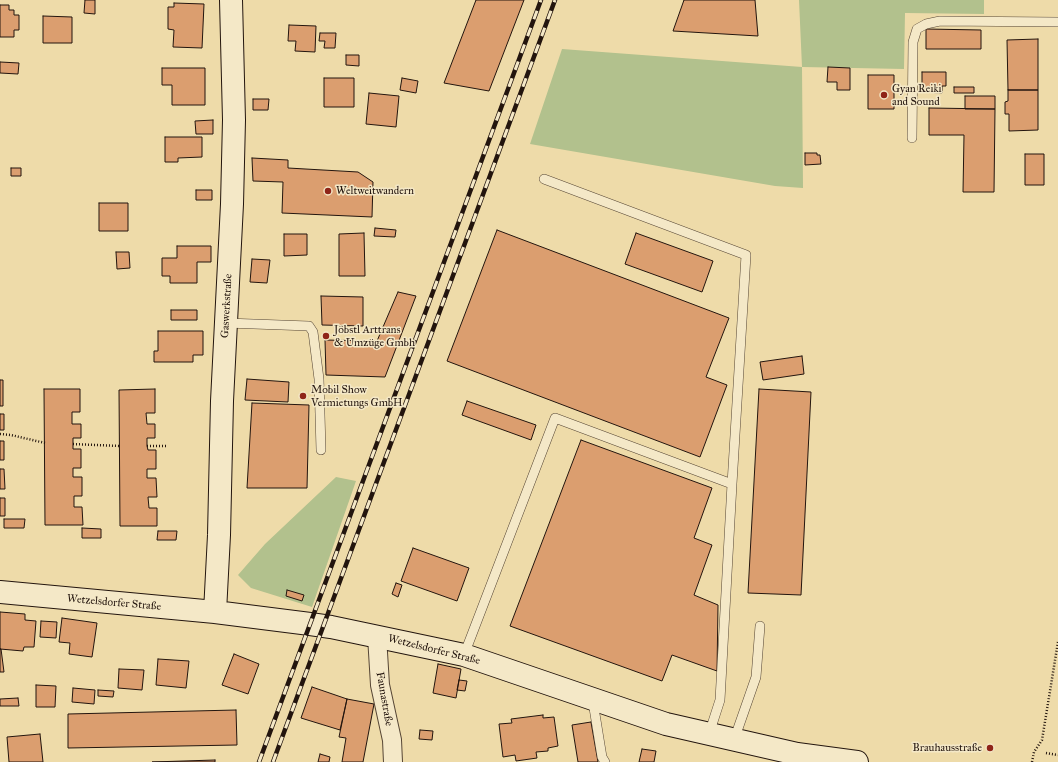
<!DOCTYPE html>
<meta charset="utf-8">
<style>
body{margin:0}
canvas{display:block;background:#eedba9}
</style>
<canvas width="1058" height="762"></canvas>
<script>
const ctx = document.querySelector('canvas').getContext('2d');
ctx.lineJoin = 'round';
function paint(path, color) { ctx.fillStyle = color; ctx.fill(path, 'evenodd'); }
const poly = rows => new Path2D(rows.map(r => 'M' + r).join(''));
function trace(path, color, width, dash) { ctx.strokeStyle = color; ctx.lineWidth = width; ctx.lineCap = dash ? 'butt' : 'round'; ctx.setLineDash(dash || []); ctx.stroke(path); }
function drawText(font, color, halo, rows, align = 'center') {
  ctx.font = font + ' "IM FELL Great Primer",serif'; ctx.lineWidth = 3; ctx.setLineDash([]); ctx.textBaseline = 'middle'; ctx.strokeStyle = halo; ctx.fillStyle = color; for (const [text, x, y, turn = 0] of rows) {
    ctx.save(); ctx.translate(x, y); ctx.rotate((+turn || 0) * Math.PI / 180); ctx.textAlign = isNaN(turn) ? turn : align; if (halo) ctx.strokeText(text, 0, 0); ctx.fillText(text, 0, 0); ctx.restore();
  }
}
const green = poly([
 [799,0,984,0,984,14,905,13,904,69,802,67,803,188,775,186,530,144,562,49,802,67],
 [336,477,356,481,312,607,251,588,238,575,265,544]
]);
const building = poly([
 [85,0,95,0,95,14,84,13,85,0],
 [476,0,524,0,489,91,444,83,476,0],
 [684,0,755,0,758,36,673,31,684,0],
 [174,3,204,4,202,48,173,47,174,30,168,29,168,7,174,7,174,3],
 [0,5,9,5,9,10,14,10,14,15,19,15,19,30,14,30,14,37,0,37,0,5],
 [43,16,72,17,72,43,43,43,43,16],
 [289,25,316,26,315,52,295,51,296,41,288,41,289,25],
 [926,29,981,30,981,49,926,49,926,29],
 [320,33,336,33,335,48,324,48,325,41,319,41,320,33],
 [1038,39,1038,90,1008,90,1007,40,1038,39],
 [346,55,359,55,359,66,346,65,346,55],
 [0,62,19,63,18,74,0,73,0,62],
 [828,67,850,68,850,90,837,90,837,82,827,82,828,67],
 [162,68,205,68,205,105,172,105,172,85,162,85,162,68],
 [922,72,946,72,946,86,942,86,942,93,922,92,922,72],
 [868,75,894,75,894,109,868,109,868,75],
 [324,78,354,78,354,107,324,107,324,78],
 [402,78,418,81,416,93,400,90,402,78],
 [954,87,974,87,974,93,954,93,954,87],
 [1008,90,1038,90,1038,130,1009,131,1009,114,1005,114,1005,102,1008,101,1008,90],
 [369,93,399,96,396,127,366,124,369,93],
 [965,96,995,96,995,109,965,109,965,96],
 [253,99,269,99,268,110,253,110,253,99],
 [929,108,995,109,994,192,963,192,964,135,929,135,929,108],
 [213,120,213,134,196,134,195,121,213,120],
 [165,137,202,137,202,157,178,158,178,162,165,162,165,137],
 [805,153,817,153,817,155,820,155,821,164,805,165,805,153],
 [1025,154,1044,154,1044,185,1025,185,1025,154],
 [252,158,288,160,288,168,358,172,373,182,372,217,282,213,283,182,253,181,252,158],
 [11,168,21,168,21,176,11,176,11,168],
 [196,190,212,190,212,200,196,200,196,190],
 [99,203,128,203,128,231,99,231,99,203],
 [375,228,396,230,395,237,374,236,375,228],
 [497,230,729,318,706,377,727,385,700,457,447,361,497,230],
 [364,233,365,276,339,276,339,234,364,233],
 [636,233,713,261,702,292,625,264,636,233],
 [284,234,307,234,307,255,284,256,284,234],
 [177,246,211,246,211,262,197,262,197,283,170,283,170,276,162,276,162,258,177,258,177,246],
 [116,252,129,252,130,268,117,269,116,252],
 [252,259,270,260,267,283,250,282,252,259],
 [398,292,416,296,385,377,326,375,325,340,377,341,398,292],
 [321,296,363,297,363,326,322,325,321,296],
 [171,310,197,310,197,320,171,320,171,310],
 [158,331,203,331,203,355,193,355,193,362,154,362,154,351,158,351,158,331],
 [802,356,804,374,763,380,760,362,802,356],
 [247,379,289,382,288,402,245,400,247,379],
 [0,380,3,380,3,406,0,406,0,380],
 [44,389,80,389,80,412,72,412,72,424,81,424,81,438,73,438,73,449,81,449,81,468,73,468,73,477,82,477,82,496,74,496,74,507,82,507,83,525,45,525,44,389],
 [155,389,155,413,146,413,147,424,155,424,155,438,147,438,147,446,148,450,156,450,156,469,147,469,147,478,156,478,157,497,148,497,149,508,157,508,157,526,120,526,119,390,155,389],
 [759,389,811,392,801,595,748,593,759,389],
 [467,401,536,425,531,440,462,415,467,401],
 [252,403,309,405,307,488,247,488,252,403],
 [0,414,4,414,4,430,0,430,0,414],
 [581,440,712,488,694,538,712,545,694,595,718,605,717,671,672,655,662,681,510,626,581,440],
 [0,441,4,441,4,460,0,460,0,441],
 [0,469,4,469,5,489,0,489,0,469],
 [0,498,5,498,5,516,0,516,0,498],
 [4,519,25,519,24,528,4,528,4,519],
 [82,528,101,529,101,538,82,538,82,528],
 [158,531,177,531,176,540,157,540,158,531],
 [413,548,469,568,457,601,401,581,413,548],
 [396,583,402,585,398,597,392,594,396,583],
 [287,590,304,595,302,601,286,596,287,590],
 [0,612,25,614,25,620,36,621,34,647,24,647,23,651,0,649,0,612],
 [62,618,97,623,92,657,69,654,70,643,59,642,62,618],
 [41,621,57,622,56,638,40,637,41,621],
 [0,649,1,649,4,672,0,672,0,649],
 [234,654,259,664,248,694,222,685,234,654],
 [158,659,189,661,186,688,156,685,158,659],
 [438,664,461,669,456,698,433,693,438,664],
 [119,669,144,670,142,690,118,688,119,669],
 [459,680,467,681,465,691,457,690,459,680],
 [36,685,56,686,55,707,36,707,36,685],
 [312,687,347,699,340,730,301,718,312,687],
 [73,688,95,690,94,704,72,702,73,688],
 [98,690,114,691,113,697,98,696,98,690],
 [18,698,19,706,0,706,0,699,18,698],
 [347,699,374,704,363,762,342,762,346,738,339,737,347,699],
 [236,710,237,745,68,748,68,714,236,710],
 [543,715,543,718,554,717,558,746,548,748,548,751,536,752,537,758,516,761,515,755,503,757,499,724,512,723,511,719,543,715],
 [591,722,598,762,578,762,572,725,591,722],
 [420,730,433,731,432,740,419,739,420,730],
 [40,734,43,762,9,762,7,737,40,734],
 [642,749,656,751,654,762,639,762,642,749],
 [320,754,330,757,329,762,318,762,320,754],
 [215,760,215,762,152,762,215,760]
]);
const path = poly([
 [0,434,11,435,45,443],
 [73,444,119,446],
 [147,446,167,446],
 [1046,753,1058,755],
 [1032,762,1034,752,1042,740,1058,642]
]);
const lane = poly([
 [912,138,913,42,917,29,926,24,940,21,1058,22],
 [544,179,746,255,732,484],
 [226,323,309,326,313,332,319,379,321,450],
 [464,655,555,418,732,484,720,700,709,734],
 [596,700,594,708,602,757,605,762],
 [734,740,756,677,760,626]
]);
const street = poly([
 [377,636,380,685,392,740,393,762]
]);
const secondary = poly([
 [0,592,215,612,310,624,331,627,464,655,666,724,797,754,857,762],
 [215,612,219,535,222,401,232,204,234,120,231,0]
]);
const rail = poly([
 [259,762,541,0],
 [273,762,555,0]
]);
const markers = [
 [884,95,4,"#8f2418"],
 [328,191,4,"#8f2418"],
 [326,336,4,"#8f2418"],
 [303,396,4,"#8f2418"],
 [990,748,4,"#8f2418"]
];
const poiNames = [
 ["Gyan Reiki",892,89],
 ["and Sound",892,102],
 ["Weltweitwandern",336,191],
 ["Jöbstl Arttrans",334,330],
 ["& Umzüge Gmbh",334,343],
 ["Mobil Show",311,390],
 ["Vermietungs GmbH",311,403],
 ["Brauhausstraße",982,748,"right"]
];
const streetNames = [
 ["Gaswerkstraße",227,306,-87],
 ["Wetzelsdorfer Straße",114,603,5],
 ["Wetzelsdorfer Straße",434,650,14],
 ["Faunastraße",384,699,80]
];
paint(green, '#b2c18d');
paint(building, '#db9e6f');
trace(building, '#23150e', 1);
trace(lane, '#564635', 10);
trace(street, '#564635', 20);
trace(secondary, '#23150e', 24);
trace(path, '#23150e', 2.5, [1, 2]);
trace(lane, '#f4e8c7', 9);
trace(street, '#f4e8c7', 18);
trace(secondary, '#f4e8c7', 22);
trace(rail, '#23150e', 4.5);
trace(rail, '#f4e8c7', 3, [9]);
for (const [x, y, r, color] of markers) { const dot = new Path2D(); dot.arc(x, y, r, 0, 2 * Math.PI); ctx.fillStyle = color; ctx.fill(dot); trace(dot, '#f4e8c7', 1.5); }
drawText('11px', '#23150e', '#f4e8c7', poiNames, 'left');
drawText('11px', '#23150e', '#f4e8c7', streetNames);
</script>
